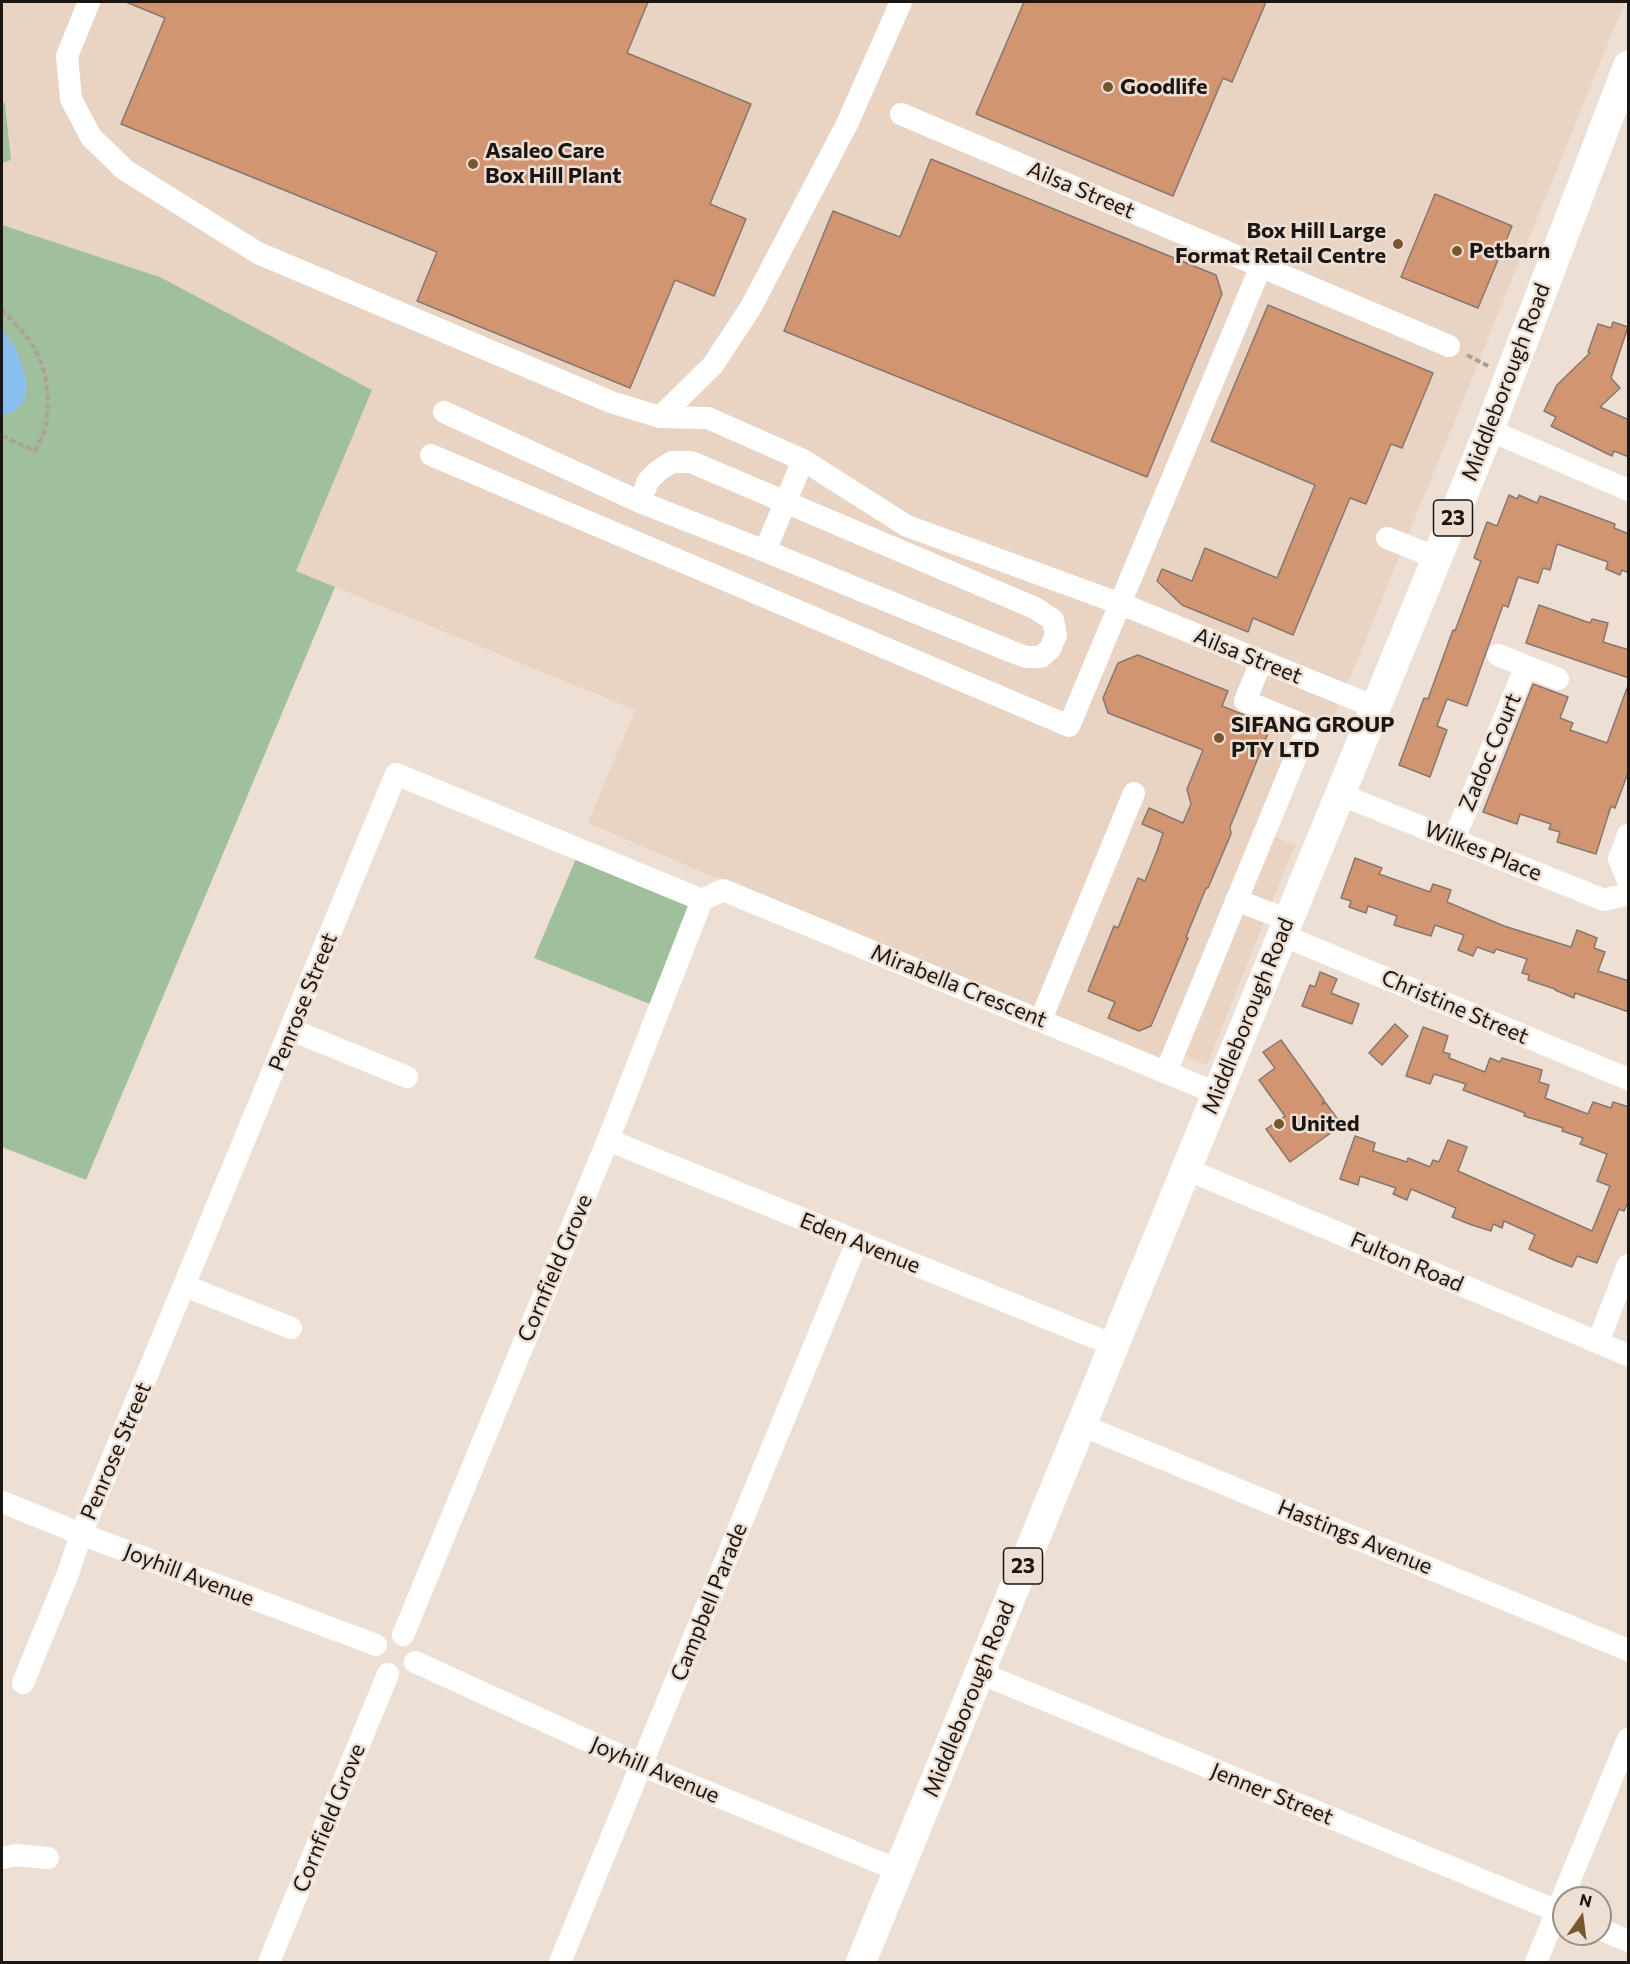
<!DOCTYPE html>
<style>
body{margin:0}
#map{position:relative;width:1630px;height:1964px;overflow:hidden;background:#eddfd4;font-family:Commissioner,sans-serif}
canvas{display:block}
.frame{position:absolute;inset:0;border:3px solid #1b1612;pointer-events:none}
.north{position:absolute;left:1552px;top:1886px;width:60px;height:60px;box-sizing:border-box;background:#eddfd4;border:2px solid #998f86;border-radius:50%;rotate:14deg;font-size:16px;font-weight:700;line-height:24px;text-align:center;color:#1b1612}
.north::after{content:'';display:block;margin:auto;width:21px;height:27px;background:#77552d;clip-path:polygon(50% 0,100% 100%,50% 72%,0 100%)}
</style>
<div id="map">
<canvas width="1630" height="1964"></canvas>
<div class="frame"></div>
<div class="north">N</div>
</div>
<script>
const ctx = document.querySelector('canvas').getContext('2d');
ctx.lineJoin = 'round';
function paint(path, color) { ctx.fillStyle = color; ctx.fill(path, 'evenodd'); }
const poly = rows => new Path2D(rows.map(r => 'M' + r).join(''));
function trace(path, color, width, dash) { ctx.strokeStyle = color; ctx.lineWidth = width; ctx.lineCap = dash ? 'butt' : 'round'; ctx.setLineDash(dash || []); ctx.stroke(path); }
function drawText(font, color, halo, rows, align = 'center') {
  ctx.font = font + ' Commissioner,sans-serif'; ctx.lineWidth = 5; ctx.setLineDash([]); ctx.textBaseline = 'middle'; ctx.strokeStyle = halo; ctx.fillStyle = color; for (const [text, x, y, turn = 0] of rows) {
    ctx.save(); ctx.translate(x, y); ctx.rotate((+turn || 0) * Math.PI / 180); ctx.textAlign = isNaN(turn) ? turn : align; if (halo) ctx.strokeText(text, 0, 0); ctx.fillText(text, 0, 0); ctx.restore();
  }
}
const built = poly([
 [2,2,1625,2,1330,727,1311,719,1265,833,1295,845,1207,1065,1175,1052,1166,1072,588,823,635,710,296,571,160,277,2,225,2,164,8,139,2,129]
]);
const green = poly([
 [2,101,5,104,11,160,2,163],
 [2,225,160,277,372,390,296,571,335,587,86,1180,2,1147],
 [580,849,702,900,660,1008,534,958]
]);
const water = poly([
 [2,328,16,349,25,374,27,386,24,402,12,413,2,415]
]);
const building = poly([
 [126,2,648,2,627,53,751,104,710,204,746,219,714,296,675,280,630,388,417,301,437,252,121,124,165,18,126,2],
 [1024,2,1266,2,1232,82,1223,78,1173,196,976,114,1024,2],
 [931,159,1216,275,1222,294,1147,477,784,331,833,211,900,237,931,159],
 [1435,194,1512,226,1478,308,1401,277,1435,194],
 [1268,305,1433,373,1402,448,1391,444,1366,504,1350,498,1293,635,1253,618,1248,632,1182,605,1157,581,1162,569,1192,581,1205,548,1277,578,1315,485,1211,441,1268,305],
 [1613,322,1628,327,1611,378,1620,388,1600,407,1629,420,1629,457,1614,451,1612,456,1551,426,1556,417,1544,411,1557,385,1590,353,1588,352,1598,324,1611,328,1613,322],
 [1509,495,1517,499,1519,495,1537,503,1540,496,1615,524,1614,528,1629,534,1629,573,1622,570,1620,575,1606,569,1608,562,1557,544,1550,570,1543,568,1538,583,1518,577,1508,607,1503,605,1467,706,1447,699,1437,726,1447,730,1430,777,1399,765,1424,698,1428,699,1453,630,1455,631,1481,561,1474,558,1487,522,1497,526,1509,495],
 [1539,605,1590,623,1592,619,1608,623,1603,642,1629,650,1629,678,1526,643,1539,605],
 [1138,655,1228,691,1222,706,1271,726,1230,827,1231,834,1208,888,1206,888,1186,937,1188,938,1151,1026,1139,1031,1108,1018,1115,1002,1088,991,1114,926,1118,928,1138,878,1145,881,1157,851,1163,833,1142,824,1149,808,1183,823,1191,804,1187,789,1203,750,1108,713,1103,698,1118,663,1138,655],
 [1533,684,1568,697,1560,718,1573,723,1570,730,1607,743,1627,688,1629,688,1629,770,1615,808,1611,806,1596,854,1557,842,1560,832,1549,829,1551,824,1520,814,1517,824,1483,812,1533,684],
 [1355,858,1382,868,1379,874,1430,892,1433,884,1451,890,1447,902,1504,926,1571,947,1577,930,1597,938,1594,948,1605,952,1598,971,1629,981,1629,1012,1575,993,1574,998,1555,990,1555,989,1528,980,1529,975,1522,973,1527,959,1496,949,1494,953,1477,947,1473,956,1458,950,1464,935,1435,925,1431,936,1394,925,1397,916,1368,906,1366,913,1349,907,1351,901,1341,898,1355,858],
 [1320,972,1337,979,1331,993,1359,1004,1352,1024,1302,1006,1310,985,1315,987,1320,972],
 [1395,1024,1408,1036,1382,1065,1369,1053,1395,1024],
 [1423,1027,1448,1036,1443,1052,1450,1054,1449,1058,1485,1072,1490,1058,1500,1062,1502,1058,1542,1070,1539,1082,1549,1085,1545,1098,1588,1114,1593,1102,1611,1108,1613,1102,1629,1107,1629,1200,1624,1211,1619,1209,1597,1263,1577,1256,1572,1267,1554,1260,1529,1249,1535,1235,1504,1221,1502,1228,1493,1224,1491,1231,1472,1225,1452,1217,1456,1208,1411,1189,1407,1200,1393,1194,1396,1188,1360,1176,1358,1185,1340,1179,1355,1136,1375,1143,1373,1151,1407,1162,1408,1158,1430,1167,1433,1160,1439,1162,1448,1140,1467,1147,1458,1171,1592,1231,1610,1186,1597,1181,1607,1154,1580,1144,1583,1138,1562,1131,1563,1128,1524,1116,1525,1113,1463,1090,1466,1084,1434,1074,1430,1084,1406,1076,1423,1027],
 [1281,1040,1324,1100,1322,1105,1325,1102,1342,1125,1290,1162,1266,1129,1285,1116,1259,1080,1275,1068,1263,1052,1281,1040]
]);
const path = poly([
 [2,309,29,339,39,357,45,375,48,397,47,420,44,433,35,451,2,436],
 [1467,355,1490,367]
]);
const minor = poly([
 [89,2,67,56,71,99,91,137,125,170,258,253,611,402,660,417,708,418,803,460,907,526,1121,604,1375,707],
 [901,114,1449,346],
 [444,412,640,502],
 [660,417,713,365,751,307,847,124,901,2],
 [1489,430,1628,490],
 [431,455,1069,726,1261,266],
 [672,462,691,462,1035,608,1053,620,1056,635,1050,649,1041,657,1026,657,1010,651,765,551,640,502,648,481,658,471,672,462],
 [1387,538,1437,558],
 [765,551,803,460],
 [1498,655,1558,679],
 [1339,794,1604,900,1628,894],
 [1628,835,1619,859,1628,880],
 [1454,839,1526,666],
 [702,900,723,890,1216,1093],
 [1236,900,1288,920],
 [1282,935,1628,1079],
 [1041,1019,1134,793],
 [292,1030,407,1077],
 [1166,1072,1308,727,1245,701,1261,662],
 [608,1140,1113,1345],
 [1186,1169,1628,1355],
 [185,1286,291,1328],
 [1598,1342,1628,1265],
 [1081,1425,1628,1650],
 [2,1502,81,1534,376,1645],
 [403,1635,608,1140,702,900],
 [415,1662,641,1765,898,1870],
 [980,1673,1564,1914],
 [23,1683,69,1571,81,1534,396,774,702,900],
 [2,1858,16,1855,48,1858],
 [1600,1929,1628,1941],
 [269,1962,388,1674],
 [560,1962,857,1242],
 [1536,1962,1628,1739]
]);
const major = poly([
 [861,1962,1437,558,1489,430,1628,66]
]);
const markers = [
 [1108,87,6,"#77552d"],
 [473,164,6,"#77552d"],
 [1398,244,6,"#77552d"],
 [1457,251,6,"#77552d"],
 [1219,738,6,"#77552d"],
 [1279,1124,6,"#77552d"]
];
const shields = [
 [1453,518,39],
 [1023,1566,39]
];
const shieldNames = [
 ["23",1453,518],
 ["23",1023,1566]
];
const poiNames = [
 ["Goodlife",1120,87],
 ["Asaleo Care",485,151],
 ["Box Hill Plant",485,176],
 ["Box Hill Large",1386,231,"right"],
 ["Format Retail Centre",1386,256,"right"],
 ["Petbarn",1469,251],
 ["SIFANG GROUP",1231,725],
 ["PTY LTD",1231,750],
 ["United",1291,1124]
];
const streetNames = [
 ["Ailsa Street",1081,190,23],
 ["Middleborough Road",1506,382,-69],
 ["Ailsa Street",1248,656,22],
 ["Zadoc Court",1490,752,-67],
 ["Wilkes Place",1483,851,22],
 ["Mirabella Crescent",959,986,22],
 ["Penrose Street",303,1002,-68],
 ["Christine Street",1455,1007,23],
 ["Middleborough Road",1248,1016,-68],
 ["Eden Avenue",860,1243,22],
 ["Fulton Road",1407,1262,23],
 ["Cornfield Grove",555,1268,-67],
 ["Penrose Street",116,1451,-67],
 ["Hastings Avenue",1355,1537,22],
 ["Joyhill Avenue",189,1575,21],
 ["Campbell Parade",709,1602,-68],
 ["Middleborough Road",969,1699,-68],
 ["Joyhill Avenue",655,1770,23],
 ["Jenner Street",1272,1794,22],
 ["Cornfield Grove",329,1818,-68]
];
paint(built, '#e9d4c4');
paint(green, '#a0c09d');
paint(water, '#8abeee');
paint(building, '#d29572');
trace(building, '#86776f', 1.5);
trace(path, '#ada299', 4, [6, 3]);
trace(minor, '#fff', 22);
trace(major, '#fff', 30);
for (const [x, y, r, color] of markers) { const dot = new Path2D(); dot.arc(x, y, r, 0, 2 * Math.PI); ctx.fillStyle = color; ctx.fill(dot); trace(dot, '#eddfd4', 2); }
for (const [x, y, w] of shields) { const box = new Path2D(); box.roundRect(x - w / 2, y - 18, w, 36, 4.5); ctx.fillStyle = '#eddfd4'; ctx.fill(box); trace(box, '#1b1612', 1.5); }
drawText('bold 21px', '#1b1612', null, shieldNames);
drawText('bold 22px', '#1b1612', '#eddfd4', poiNames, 'left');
drawText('22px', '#1b1612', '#eddfd4', streetNames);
</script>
